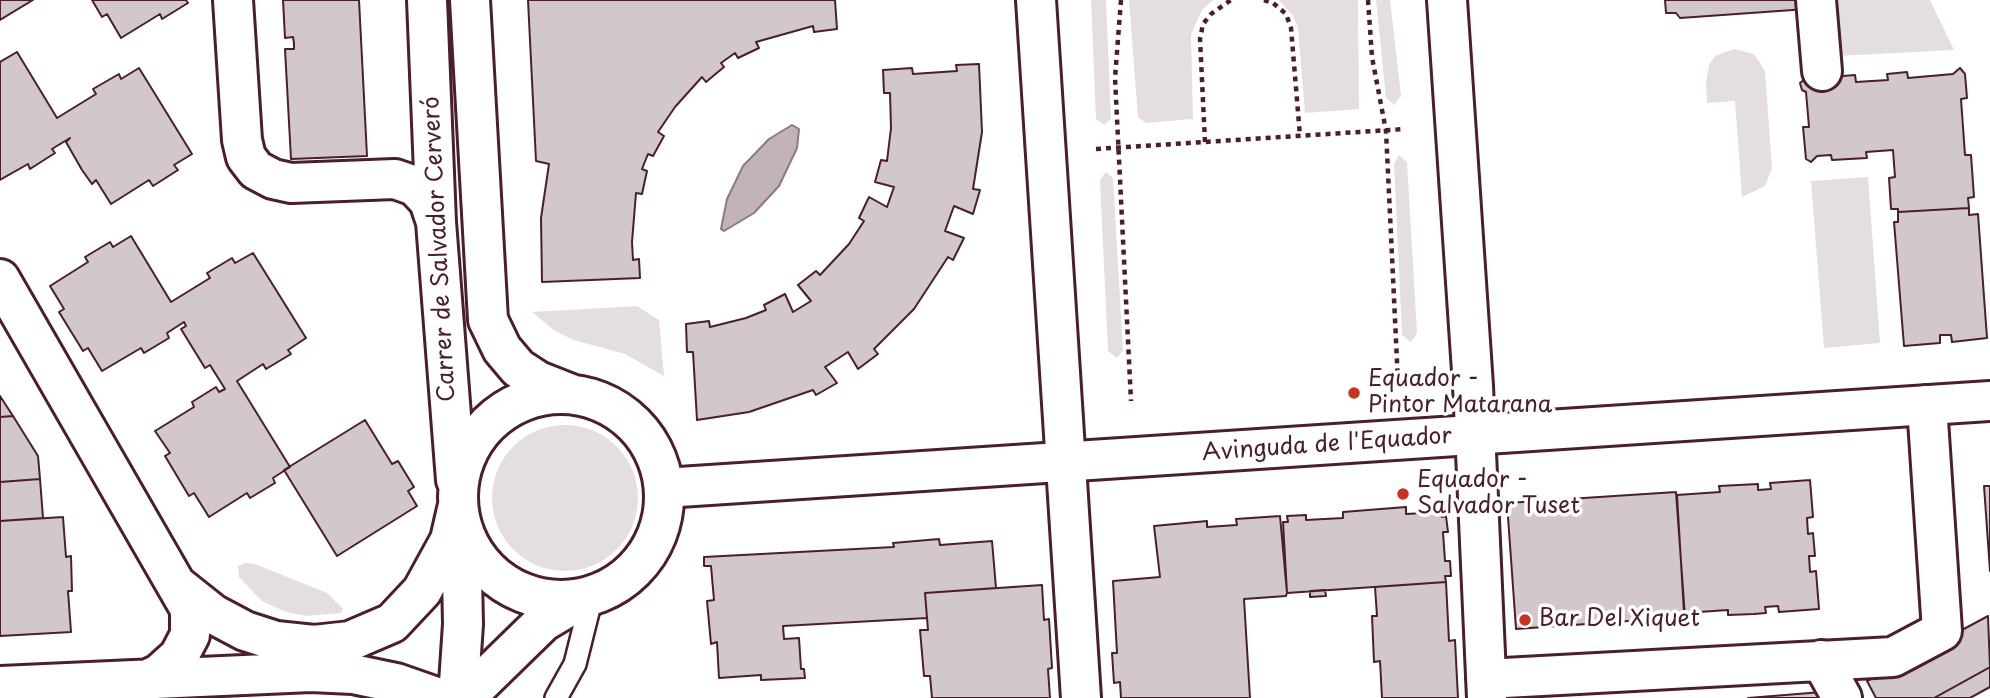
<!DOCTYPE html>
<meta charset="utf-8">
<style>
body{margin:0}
canvas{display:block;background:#fff}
</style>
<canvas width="1990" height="698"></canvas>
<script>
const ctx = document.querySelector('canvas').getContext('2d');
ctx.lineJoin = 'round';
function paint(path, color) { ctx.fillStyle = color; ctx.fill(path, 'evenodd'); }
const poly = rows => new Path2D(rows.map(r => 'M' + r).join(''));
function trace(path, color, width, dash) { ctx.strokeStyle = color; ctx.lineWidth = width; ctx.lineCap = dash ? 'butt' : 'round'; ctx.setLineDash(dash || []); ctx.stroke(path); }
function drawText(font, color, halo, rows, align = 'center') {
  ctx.font = font + ' "Playpen Sans",sans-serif'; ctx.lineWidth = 7; ctx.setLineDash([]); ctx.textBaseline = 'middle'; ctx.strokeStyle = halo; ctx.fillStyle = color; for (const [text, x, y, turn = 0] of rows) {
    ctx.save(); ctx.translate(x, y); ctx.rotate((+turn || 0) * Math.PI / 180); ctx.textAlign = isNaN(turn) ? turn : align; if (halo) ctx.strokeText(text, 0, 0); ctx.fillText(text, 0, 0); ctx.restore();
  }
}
const green = poly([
 [1091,0,1106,0,1111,118,1105,125,1096,119],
 [1129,0,1213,0,1202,10,1191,35,1193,119,1146,123,1138,117],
 [1279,0,1358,0,1359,109,1305,113,1298,28,1293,16],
 [1376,0,1390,0,1401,96,1394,105,1386,98],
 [1832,0,1930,0,1954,50,1837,56],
 [1734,49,1754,54,1765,71,1772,168,1765,186,1742,197,1735,101,1707,103,1706,84,1709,65,1715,56],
 [1399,155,1407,162,1417,333,1411,342,1402,335,1394,164],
 [1106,172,1113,178,1123,350,1117,358,1108,351,1100,180],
 [1868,177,1880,343,1824,348,1811,181],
 [637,306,659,320,664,376,625,354,574,340,555,331,532,312],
 '492 498a73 73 0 1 1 146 0a73 73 0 1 1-146 0Z',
 [245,563,255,564,327,593,343,609,341,613,306,616,286,612,262,601,239,577,238,566]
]);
const water = poly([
 [792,125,799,129,797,148,779,186,754,213,724,231,721,229,727,199,743,166,769,139,792,125]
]);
const building = poly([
 [0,0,33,0,0,20,0,0],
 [92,0,186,0,188,3,162,19,160,14,121,38,107,14,102,17,92,0],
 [283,0,359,0,367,156,291,159,285,49,294,49,294,43,293,37,285,38,283,0],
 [528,0,835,0,837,29,814,32,813,26,756,42,759,48,738,58,735,53,721,63,724,67,706,82,702,77,675,107,658,132,664,136,653,156,648,154,642,169,647,171,642,194,636,193,632,242,633,260,639,259,640,278,542,282,541,218,549,164,536,161,528,0],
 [1665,0,1806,0,1807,9,1680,18,1676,13,1666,13,1665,0],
 [17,52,57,118,96,94,93,89,119,74,121,79,139,68,192,154,174,165,178,170,153,186,149,180,111,204,96,180,92,184,82,170,66,142,70,138,52,149,55,153,30,169,28,164,0,180,0,62,17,52],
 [979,64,982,132,973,189,980,190,973,214,954,206,945,231,964,238,953,260,948,257,914,309,874,349,878,354,858,369,848,352,825,367,837,383,816,395,813,390,749,412,697,420,693,352,687,352,686,324,709,321,710,327,746,318,766,310,764,305,785,294,793,312,811,301,798,285,816,271,820,275,849,244,864,221,859,218,869,197,887,207,894,187,875,182,881,160,887,161,891,128,890,93,884,93,883,70,912,68,913,74,957,71,956,65,979,64],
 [1960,68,1965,74,1967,98,1961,99,1965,155,1971,155,1974,197,1968,198,1969,208,1898,212,1898,209,1891,209,1889,178,1895,177,1893,150,1866,152,1867,158,1832,160,1831,155,1817,156,1811,162,1806,159,1803,127,1809,127,1806,92,1802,90,1800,83,1805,79,1855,75,1856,82,1888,80,1887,74,1907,72,1908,78,1953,74,1960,68],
 [1969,208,1969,215,1978,214,1987,338,1952,342,1951,335,1940,335,1940,343,1904,346,1894,222,1898,222,1898,212,1969,208],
 [131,236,171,302,210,278,207,273,232,258,235,263,253,253,306,338,288,350,291,354,266,369,263,364,237,381,290,467,273,478,275,483,250,498,247,493,209,517,194,493,189,496,165,456,170,453,155,431,194,407,192,402,216,387,219,392,225,389,210,365,205,368,181,329,186,326,184,322,167,333,169,338,144,353,141,348,102,371,88,348,83,351,59,312,64,309,50,286,88,262,85,257,110,242,113,247,131,236],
 [0,396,13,416,0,417,0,396],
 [13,416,38,456,40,479,0,482,0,417,13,416],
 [365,420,392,464,398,461,414,487,408,491,417,506,337,556,284,470,365,420],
 [40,479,43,518,0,521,0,482,40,479],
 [1810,480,1813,517,1807,518,1808,534,1813,533,1815,556,1809,556,1810,572,1816,571,1819,609,1779,612,1778,606,1765,607,1766,613,1754,614,1728,615,1728,610,1684,613,1677,495,1720,492,1719,486,1758,484,1758,490,1771,489,1770,483,1810,480],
 [1984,486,1990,486,1990,571,1984,486],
 [1676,492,1685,617,1516,629,1507,503,1676,492],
 [1406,507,1406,514,1442,512,1442,517,1446,516,1448,532,1443,532,1445,561,1450,561,1451,576,1445,576,1446,582,1287,593,1283,522,1288,522,1287,516,1306,515,1306,520,1343,518,1343,512,1406,507],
 [1280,516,1287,593,1286,596,1244,599,1250,698,1121,698,1120,682,1114,683,1112,653,1117,653,1113,581,1160,577,1154,526,1207,521,1207,527,1237,525,1236,519,1280,516],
 [63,517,66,557,71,556,72,591,68,591,71,632,0,636,0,521,63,517],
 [939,539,940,545,992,541,996,588,925,593,927,618,783,626,784,639,799,638,801,669,804,669,805,678,761,680,761,675,719,678,717,642,711,644,707,601,714,600,711,566,704,566,704,557,894,547,893,543,939,539],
 [1446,582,1449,641,1455,640,1458,698,1382,698,1380,661,1374,662,1372,616,1377,616,1375,587,1446,582],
 [1042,585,1044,620,1049,619,1052,668,1048,669,1050,698,932,698,930,676,924,676,920,630,928,630,925,593,1042,585],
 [1325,590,1326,596,1310,597,1310,591,1325,590],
 [1988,616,1990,667,1934,698,1876,698,1867,681,1988,616],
 [1990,667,1990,687,1970,698,1934,698,1990,667],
 [1822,692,1823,698,1748,698,1822,692]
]);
const path = poly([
 [1121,0,1115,78,1131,401],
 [1264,0,1273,3,1286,14,1291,28,1300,136],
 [1368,0,1372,57,1386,131,1398,382],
 [1205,142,1200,39,1203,24,1211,14,1231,0],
 [1096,149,1405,129]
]);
const lane = poly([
 [556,698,575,664,592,596]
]);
const street = poly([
 [233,0,242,140,246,157,256,170,273,179,291,183,395,179,415,186,429,201,436,222],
 [427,0,436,222,456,480],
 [470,0,488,320,502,349,518,368,538,381,571,394],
 [1036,0,1081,698],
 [1447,0,1473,386,1487,698],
 [1816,0,1822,71],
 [0,279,190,609,190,635,179,656,159,674,142,682],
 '458 497a103 103 0 1 1 206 0a103 103 0 1 1-206 0Z',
 [179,587,213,614,245,631,276,641,314,645,350,641,392,623,422,591,450,540,458,505],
 [1821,660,1842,698],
 [1486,679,1893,657,1942,631,1927,405],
 [0,686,311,672,353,674,396,683,439,698],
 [458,698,463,624,461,529],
 [465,698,543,622,583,598]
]);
const secondary = poly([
 [664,488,1990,401]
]);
const markers = [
 [1354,393,7,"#c8321e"],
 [1403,494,7,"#c8321e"],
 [1525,620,7,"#c8321e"]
];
const streetNames = [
 ["Carrer de Salvador Cerveró",440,249,-93],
 ["Avinguda de l'Equador",1327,445,-4]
];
const poiNames = [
 ["Equador -",1368,380],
 ["Pintor Matarana",1368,406],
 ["Equador -",1417,481],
 ["Salvador Tuset",1417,507],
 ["Bar Del Xiquet",1539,620]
];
paint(green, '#e5dee0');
paint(water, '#c1b3b6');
trace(water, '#91787e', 2);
paint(building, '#d2c7cb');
trace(building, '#4a1f2b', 2);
trace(lane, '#4a1f2b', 26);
trace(street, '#4a1f2b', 44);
trace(secondary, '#4a1f2b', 44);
trace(path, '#4a1f2b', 4.5, [5, 5]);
trace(lane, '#fff', 21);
trace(street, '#fff', 38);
trace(secondary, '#fff', 38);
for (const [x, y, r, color] of markers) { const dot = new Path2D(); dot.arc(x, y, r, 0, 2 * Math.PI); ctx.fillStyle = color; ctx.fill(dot); trace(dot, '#fff', 2.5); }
drawText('23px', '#4a1f2b', '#fff', streetNames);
drawText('23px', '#4a1f2b', '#fff', poiNames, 'left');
</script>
